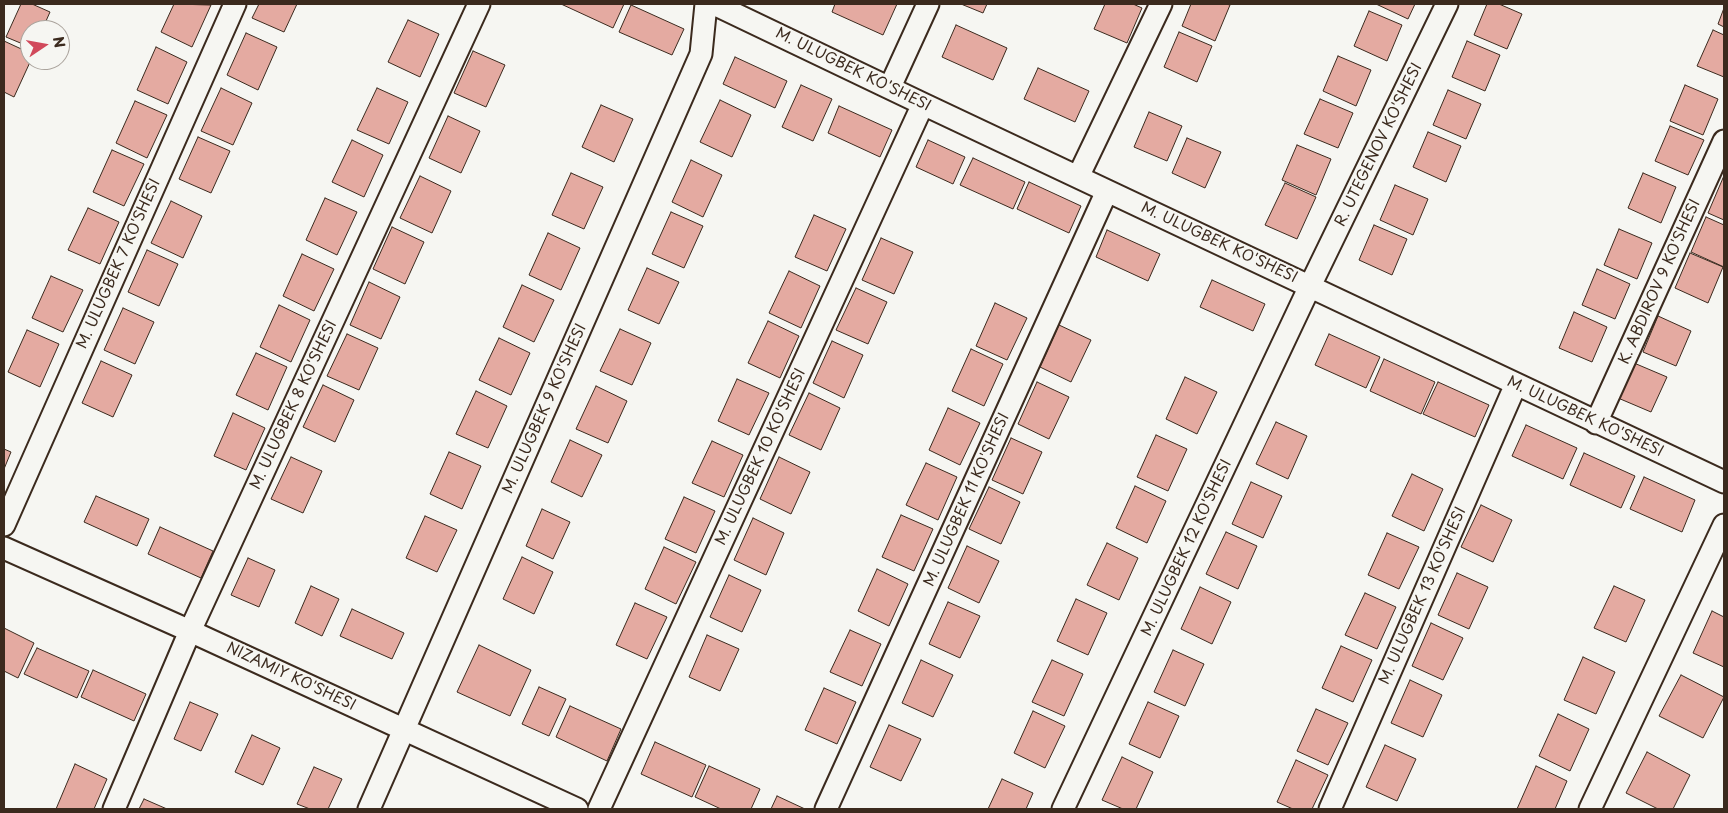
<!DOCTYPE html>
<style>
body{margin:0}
#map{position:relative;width:1728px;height:813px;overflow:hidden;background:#f6f6f2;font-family:"Playpen Sans",sans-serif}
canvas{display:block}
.frame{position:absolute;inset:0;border:5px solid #3b2a1e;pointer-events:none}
.north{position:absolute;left:20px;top:20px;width:50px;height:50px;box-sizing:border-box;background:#f6f6f2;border:1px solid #aba49d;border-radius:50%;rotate:78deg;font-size:14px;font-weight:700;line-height:20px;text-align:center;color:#3b2a1e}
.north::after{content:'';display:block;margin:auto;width:18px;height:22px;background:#d1495b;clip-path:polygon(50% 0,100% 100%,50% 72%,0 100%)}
</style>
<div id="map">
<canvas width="1728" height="813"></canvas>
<div class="frame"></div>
<div class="north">N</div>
</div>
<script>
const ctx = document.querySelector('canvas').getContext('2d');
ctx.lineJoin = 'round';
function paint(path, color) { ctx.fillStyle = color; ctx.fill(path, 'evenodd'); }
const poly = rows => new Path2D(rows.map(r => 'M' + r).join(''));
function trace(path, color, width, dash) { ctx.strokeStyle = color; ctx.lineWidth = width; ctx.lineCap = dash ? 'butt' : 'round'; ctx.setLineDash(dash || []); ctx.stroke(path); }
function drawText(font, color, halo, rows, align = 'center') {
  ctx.font = font + ' "Playpen Sans",sans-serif'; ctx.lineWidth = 4; ctx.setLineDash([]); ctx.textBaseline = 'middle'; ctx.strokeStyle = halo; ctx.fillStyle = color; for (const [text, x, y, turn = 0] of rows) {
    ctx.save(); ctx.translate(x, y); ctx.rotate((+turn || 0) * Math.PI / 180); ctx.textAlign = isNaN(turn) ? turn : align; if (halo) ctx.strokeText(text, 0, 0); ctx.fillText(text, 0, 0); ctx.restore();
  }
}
const building = poly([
 [21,4,32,4,50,12,42,30,30,30,30,47,6,37,21,4],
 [174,4,211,5,192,47,161,32,174,4],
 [259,4,297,4,284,32,252,18,259,4],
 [561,4,624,4,613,28,561,4],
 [835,4,897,4,883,35,832,12,835,4],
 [961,4,987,4,983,13,961,4],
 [1105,4,1133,4,1142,8,1127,43,1094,29,1105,4],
 [1191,4,1226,4,1230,5,1215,41,1182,26,1191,4],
 [1376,4,1415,4,1408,19,1376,4],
 [1487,4,1499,4,1522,14,1507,49,1474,35,1487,4],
 [631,5,684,29,672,55,619,32,631,5],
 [1724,8,1724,27,1718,24,1724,8],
 [1369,11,1402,25,1387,61,1354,46,1369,11],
 [408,20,439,34,420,77,388,62,408,20],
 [956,25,1007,48,993,80,942,57,956,25],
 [1713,30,1724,35,1724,77,1697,66,1713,30],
 [1179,32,1212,46,1197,82,1164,67,1179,32],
 [246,33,277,47,258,90,227,75,246,33],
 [4,41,30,53,31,60,14,97,4,92,4,41],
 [1467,41,1500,55,1485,91,1452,77,1467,41],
 [156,47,187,62,168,104,137,90,156,47],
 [473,51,505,65,486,107,454,93,473,51],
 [1338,56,1371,70,1356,106,1323,91,1338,56],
 [735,57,787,81,775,108,723,84,735,57],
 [1038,68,1089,91,1075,122,1024,99,1038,68],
 [801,85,832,99,813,141,782,127,801,85],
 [1685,85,1718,99,1703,135,1670,121,1685,85],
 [221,88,252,103,233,145,201,131,221,88],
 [377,88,408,102,389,144,357,130,377,88],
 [1448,90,1481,104,1466,139,1433,125,1448,90],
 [1320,99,1353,113,1338,148,1304,134,1320,99],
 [720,100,751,115,732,157,700,142,720,100],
 [135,101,167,115,147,158,116,143,135,101],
 [601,105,633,119,614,162,582,147,601,105],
 [839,106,892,130,880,157,828,133,839,106],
 [1149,112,1182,126,1167,161,1134,147,1149,112],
 [448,116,480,131,461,173,429,158,448,116],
 [1670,126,1704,140,1688,175,1655,161,1670,126],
 [1428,132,1461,146,1446,182,1413,167,1428,132],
 [198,137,230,151,211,193,179,179,198,137],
 [1187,138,1221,152,1205,188,1172,173,1187,138],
 [352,140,383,155,364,197,332,182,352,140],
 [928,140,965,157,953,184,916,167,928,140],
 [1297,145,1331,159,1316,195,1282,180,1297,145],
 [112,150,144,164,124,206,93,192,112,150],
 [973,158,1025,182,1013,209,960,185,973,158],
 [691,160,722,175,703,217,672,202,691,160],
 [571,173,603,187,584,229,552,215,571,173],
 [1643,173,1676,187,1661,223,1628,208,1643,173],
 [420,176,451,191,432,233,400,218,420,176],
 [1723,178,1724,178,1724,220,1708,213,1723,178],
 [1029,182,1081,206,1069,233,1017,209,1029,182],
 [1285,183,1316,197,1297,239,1265,225,1285,183],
 [1395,185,1428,199,1413,235,1380,220,1395,185],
 [325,198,357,212,337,255,306,240,325,198],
 [171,201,202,216,183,258,151,243,171,201],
 [88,208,119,222,100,264,68,250,88,208],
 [671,212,703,226,684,268,652,254,671,212],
 [814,215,846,229,827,271,795,257,814,215],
 [1706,217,1724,225,1724,267,1691,252,1706,217],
 [1374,225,1407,239,1392,275,1359,260,1374,225],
 [392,227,424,242,405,284,373,269,392,227],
 [1619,229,1652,243,1637,279,1604,265,1619,229],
 [1107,230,1160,254,1148,281,1096,257,1107,230],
 [548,233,580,248,561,290,529,275,548,233],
 [881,238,913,252,894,294,862,280,881,238],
 [147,250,178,264,159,306,128,292,147,250],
 [1690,253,1723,267,1708,303,1675,288,1690,253],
 [302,254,334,269,314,311,283,296,302,254],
 [647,268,679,282,659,324,628,310,647,268],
 [1597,269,1630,284,1615,319,1582,305,1597,269],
 [789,271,820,286,801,328,769,313,789,271],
 [51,276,83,290,63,332,32,318,51,276],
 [1212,280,1265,304,1253,331,1200,307,1212,280],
 [369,282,400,297,381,339,350,325,369,282],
 [522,285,554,300,534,342,503,327,522,285],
 [856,288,887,302,868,344,836,330,856,288],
 [995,303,1027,318,1007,360,976,346,995,303],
 [279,305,310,320,291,362,260,347,279,305],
 [123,308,154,322,135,364,104,350,123,308],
 [1574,312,1607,327,1592,362,1559,348,1574,312],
 [1658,316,1691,331,1676,366,1643,352,1658,316],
 [768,321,799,336,780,378,748,363,768,321],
 [1059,325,1091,340,1071,382,1040,367,1059,325],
 [620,329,651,343,632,385,600,371,620,329],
 [27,330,59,344,40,387,8,372,27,330],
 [347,334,378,348,359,390,327,376,347,334],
 [1329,334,1380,357,1366,388,1315,365,1329,334],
 [499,338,530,353,511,395,479,380,499,338],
 [832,341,863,355,844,398,813,383,832,341],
 [971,349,1003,364,984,406,952,391,971,349],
 [256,353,287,367,268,410,236,395,256,353],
 [1384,359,1435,382,1421,414,1370,391,1384,359],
 [101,361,132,375,113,417,82,403,101,361],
 [1634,363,1667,377,1651,412,1618,398,1634,363],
 [1185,377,1217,392,1197,434,1166,419,1185,377],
 [737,379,769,393,749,435,718,421,737,379],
 [1037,382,1069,397,1049,439,1018,424,1037,382],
 [1438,382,1489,405,1475,437,1423,414,1438,382],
 [323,385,354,400,335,442,303,427,323,385],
 [596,386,627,401,608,443,576,429,596,386],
 [476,391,507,406,488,448,456,434,476,391],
 [809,393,840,408,821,450,789,435,809,393],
 [948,408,980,423,960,465,929,450,948,408],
 [233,413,265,428,246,470,214,456,233,413],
 [1276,422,1307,436,1288,479,1256,464,1276,422],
 [1526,425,1577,448,1563,479,1512,456,1526,425],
 [1156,435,1187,449,1168,491,1137,477,1156,435],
 [1011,438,1042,452,1023,494,992,480,1011,438],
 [570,440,602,455,582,497,551,482,570,440],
 [712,441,743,455,724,497,692,483,712,441],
 [4,449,11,452,4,469,4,449],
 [449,452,481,466,462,509,430,494,449,452],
 [1584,453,1635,476,1621,508,1570,485,1584,453],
 [291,457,322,471,303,513,271,499,291,457],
 [779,457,810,472,791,514,760,499,779,457],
 [926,463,957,477,938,520,906,505,926,463],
 [1412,474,1443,489,1424,531,1392,516,1412,474],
 [1644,477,1695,500,1682,532,1630,509,1644,477],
 [1251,482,1282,496,1263,538,1232,524,1251,482],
 [1135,486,1166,501,1147,543,1116,528,1135,486],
 [989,487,1020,502,1001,544,969,529,989,487],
 [96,496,149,519,137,546,84,522,96,496],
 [684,497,715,511,696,553,665,539,684,497],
 [1481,505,1512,520,1493,562,1461,547,1481,505],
 [542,509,570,522,553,559,526,546,542,509],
 [901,515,933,529,914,571,882,557,901,515],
 [425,516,457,530,437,572,406,558,425,516],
 [753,518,784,533,766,575,734,560,753,518],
 [160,527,213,551,201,578,148,554,160,527],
 [1226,532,1257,546,1238,589,1206,574,1226,532],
 [1387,533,1419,547,1399,589,1368,575,1387,533],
 [1107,543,1138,558,1119,600,1087,585,1107,543],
 [967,546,999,561,979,603,948,588,967,546],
 [664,547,696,562,676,604,645,589,664,547],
 [522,557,553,572,534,614,503,599,522,557],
 [248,558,275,570,259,607,231,595,248,558],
 [877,569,908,584,889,626,858,611,877,569],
 [1457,573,1488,587,1469,629,1438,615,1457,573],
 [729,575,761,590,742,632,710,617,729,575],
 [311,586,339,599,322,636,295,623,311,586],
 [1614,586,1645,600,1626,642,1594,628,1614,586],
 [1200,587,1231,602,1212,644,1181,629,1200,587],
 [1365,593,1396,607,1377,649,1345,635,1365,593],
 [1076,599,1107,613,1088,655,1057,641,1076,599],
 [948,602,980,616,960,658,929,644,948,602],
 [635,603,667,617,647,659,616,645,635,603],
 [352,609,404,633,392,659,340,636,352,609],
 [1712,611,1724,617,1724,667,1693,653,1712,611],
 [1431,623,1463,638,1443,680,1412,666,1431,623],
 [4,628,34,643,18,678,4,671,4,628],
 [850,630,881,644,862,686,830,672,850,630],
 [707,635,739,649,720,691,689,677,707,635],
 [479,645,531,670,510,716,457,692,479,645],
 [1341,646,1372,660,1353,702,1322,688,1341,646],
 [37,648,89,671,77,698,24,674,37,648],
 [1173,650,1204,664,1185,706,1154,692,1173,650],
 [1583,657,1615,672,1596,714,1564,700,1583,657],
 [921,660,953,675,933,717,902,703,921,660],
 [1052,660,1083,674,1064,716,1032,702,1052,660],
 [93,670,146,694,134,721,81,697,93,670],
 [1681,675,1724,697,1703,738,1659,716,1681,675],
 [1410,680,1442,695,1423,737,1391,723,1410,680],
 [539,687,566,699,549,736,522,724,539,687],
 [824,688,856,702,837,744,805,730,824,688],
 [190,702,218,714,201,751,174,739,190,702],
 [1148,702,1179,716,1160,758,1129,744,1148,702],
 [570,706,621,729,607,761,556,737,570,706],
 [1316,709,1348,723,1328,765,1297,751,1316,709],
 [1033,711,1065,726,1045,768,1014,753,1033,711],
 [1558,714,1589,729,1570,771,1539,756,1558,714],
 [889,725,921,739,901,781,870,767,889,725],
 [252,735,280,748,263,785,235,772,252,735],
 [655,742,706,765,692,797,641,774,655,742],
 [1385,745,1416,759,1397,801,1366,787,1385,745],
 [1647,752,1690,775,1673,809,1658,809,1626,793,1647,752],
 [1122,757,1153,772,1136,809,1123,809,1102,800,1122,757],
 [1296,760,1328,775,1312,809,1293,809,1277,802,1296,760],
 [75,764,107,779,94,809,56,809,75,764],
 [709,766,760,789,751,809,721,809,695,797,709,766],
 [1536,766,1567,781,1555,809,1517,809,1536,766],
 [314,767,342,779,328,809,310,809,297,804,314,767],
 [1002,779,1033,793,1026,809,988,809,1002,779],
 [777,796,805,809,771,809,777,796],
 [144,799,167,809,139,809,144,799]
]);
const street = poly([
 [714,4,923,104,1724,482],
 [890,87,928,4],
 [1078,177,1161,4],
 [1596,423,1724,141],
 [4,525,235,4],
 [4,548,190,631,577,809],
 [114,809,190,631,479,4],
 [369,809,701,54,706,4],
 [599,809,923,104],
 [826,809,1107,191],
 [1063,809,1310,286,1447,4],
 [1330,809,1516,384],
 [1590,809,1724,525]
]);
const streetNames = [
 ["M. ULUGBEK KO'SHESI",853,70,26],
 ["R. UTEGENOV KO'SHESI",1379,145,-64],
 ["M. ULUGBEK KO'SHESI",1219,243,25],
 ["M. ULUGBEK 7 KO'SHESI",119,264,-66],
 ["K. ABDIROV 9 KO'SHESI",1660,282,-66],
 ["M. ULUGBEK 8 KO'SHESI",294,405,-65],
 ["M. ULUGBEK 9 KO'SHESI",545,409,-66],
 ["M. ULUGBEK KO'SHESI",1585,417,25],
 ["M. ULUGBEK 10 KO'SHESI",761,457,-65],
 ["M. ULUGBEK 11 KO'SHESI",967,500,-66],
 ["M. ULUGBEK 12 KO'SHESI",1187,548,-65],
 ["M. ULUGBEK 13 KO'SHESI",1423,596,-66],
 ["NIZAMIY KO'SHESI",291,677,25]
];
paint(building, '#e4aaa1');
trace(building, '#3b2a1e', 1);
trace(street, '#3b2a1e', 25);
trace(street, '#f6f6f2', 21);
drawText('15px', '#3b2a1e', '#f6f6f2', streetNames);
</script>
